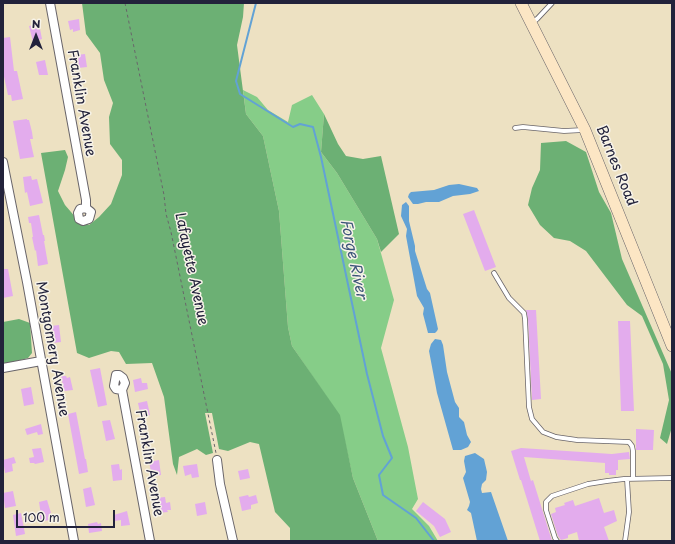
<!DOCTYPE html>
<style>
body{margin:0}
#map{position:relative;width:675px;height:544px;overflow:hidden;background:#ede1c2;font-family:"Playpen Sans",sans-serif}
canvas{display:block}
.frame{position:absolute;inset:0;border:4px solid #22223b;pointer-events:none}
.north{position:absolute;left:16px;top:16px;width:40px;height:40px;-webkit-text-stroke:3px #f7f3e8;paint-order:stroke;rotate:0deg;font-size:11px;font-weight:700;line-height:16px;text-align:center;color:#22223b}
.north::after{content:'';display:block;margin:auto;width:14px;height:18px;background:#22223b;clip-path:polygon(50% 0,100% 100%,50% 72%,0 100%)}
.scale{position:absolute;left:16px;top:510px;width:99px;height:18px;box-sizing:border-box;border:2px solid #22223b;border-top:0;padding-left:5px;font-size:12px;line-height:14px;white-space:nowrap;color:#22223b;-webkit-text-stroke:3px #f7f3e8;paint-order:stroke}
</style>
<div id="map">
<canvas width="675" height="544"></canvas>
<div class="frame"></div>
<div class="north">N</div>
<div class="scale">100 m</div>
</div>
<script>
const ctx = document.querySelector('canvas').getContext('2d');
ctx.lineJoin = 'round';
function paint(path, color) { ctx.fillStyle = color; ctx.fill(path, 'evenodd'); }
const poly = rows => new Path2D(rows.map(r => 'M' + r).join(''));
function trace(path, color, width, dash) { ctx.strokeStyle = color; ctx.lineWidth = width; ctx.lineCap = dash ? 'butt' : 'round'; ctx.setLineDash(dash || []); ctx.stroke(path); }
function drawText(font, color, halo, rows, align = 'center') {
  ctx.font = font + ' "Playpen Sans",sans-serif'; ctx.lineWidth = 3; ctx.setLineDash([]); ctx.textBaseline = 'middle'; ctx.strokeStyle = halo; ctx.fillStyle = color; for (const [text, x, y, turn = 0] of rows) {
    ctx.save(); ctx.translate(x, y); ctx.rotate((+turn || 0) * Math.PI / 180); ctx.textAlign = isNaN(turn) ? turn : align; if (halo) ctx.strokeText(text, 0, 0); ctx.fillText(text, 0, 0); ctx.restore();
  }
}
const green = poly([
 [243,90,257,97,268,110,288,122,292,105,312,95,324,114,321,152,337,173,377,239,394,300,381,348,408,447,418,499,412,509,429,526,438,541,378,541,353,478,339,415,292,346,288,327,279,211,263,136,246,114]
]);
const forest = poly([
 [82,3,244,3,243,17,237,45,246,114,263,136,279,211,288,327,292,346,340,415,353,478,378,541,290,541,290,528,275,512,259,444,250,442,228,451,219,449,212,413,205,413,213,453,206,455,197,449,179,457,177,475,173,464,164,397,152,363,126,364,119,352,111,351,89,358,77,353,41,153,65,150,68,157,65,170,58,191,65,205,77,219,89,225,99,217,111,204,122,175,122,160,110,144,109,117,113,103,104,80,100,53,86,34],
 [324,114,338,144,346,156,363,159,381,156,399,234,381,252,377,239,337,173,321,152],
 [566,141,586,152,599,192,611,213,622,259,672,374,672,427,667,444,660,438,669,400,663,364,642,316,627,305,586,251,570,241,554,238,540,225,528,205,532,188,540,170,541,143],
 [19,319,30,323,32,353,28,358,3,365,3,322]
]);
const water = poly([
 [459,184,477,188,479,191,470,194,453,196,439,202,426,202,418,204,413,204,408,197,409,194,411,192,434,190,449,185],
 [406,202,409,206,409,221,415,246,415,251,427,289,430,293,438,329,437,331,435,333,428,333,423,314,424,308,417,296,406,236,407,229,401,216,402,205],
 [435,339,441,340,443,345,447,372,455,402,459,408,459,417,464,422,467,435,471,442,468,447,461,450,453,450,437,393,429,351,431,344],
 [475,453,484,459,487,472,486,480,482,484,481,489,482,493,491,492,508,541,477,541,471,513,467,510,469,506,470,502,463,478,466,472,464,461,465,456]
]);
const stream = poly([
 [256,3,236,81,240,94,293,127,300,124,313,127,321,157,367,374,383,436,392,458,379,475,383,495,416,518,434,541]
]);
const building = poly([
 [79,19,80,30,73,32,73,29,70,30,68,21],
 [39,24,42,39,33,42,29,26],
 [10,37,14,71,17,71,23,99,12,101,11,95,8,95,3,72,3,38],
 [85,54,87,67,78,68,76,55],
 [45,60,48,75,39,75,36,62],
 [27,119,27,120,29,120,32,132,33,139,30,139,34,157,20,159,13,121],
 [31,176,32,180,37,179,43,203,30,206,27,192,25,193,23,177],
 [474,210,496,267,485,271,463,214],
 [39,215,43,235,44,235,45,241,44,241,48,264,38,266,36,250,35,251,32,237,33,237,31,223,29,223,28,217],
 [3,269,8,269,13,296,3,298],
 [526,310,536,310,541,399,532,400,528,319],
 [618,321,630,321,634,411,621,411],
 [59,325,61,342,53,343,51,326],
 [100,368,107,405,98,407,90,370],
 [61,376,66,376,67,378,70,377,73,390,64,391],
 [141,378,142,383,147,383,148,389,135,392,133,380],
 [31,387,34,404,24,406,21,389],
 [147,401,150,415,141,417,138,403],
 [76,412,85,459,86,459,88,472,79,474,68,414],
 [110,420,115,439,106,441,102,421],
 [41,424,43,434,38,435,37,432,27,435,25,429],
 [636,429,654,430,653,450,636,450],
 [41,448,44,462,35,464,34,463,30,463,29,458,34,457,32,449],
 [521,448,612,454,629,452,630,459,618,460,618,470,616,470,616,475,609,475,609,473,605,473,605,463,524,457,531,481,533,480,552,541,540,541,521,480,520,480,511,451],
 [14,457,16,463,12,464,13,471,5,473,3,460],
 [159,460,161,475,152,476,149,462],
 [119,464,120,470,122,469,122,480,113,481,111,465],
 [197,464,199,477,192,478,191,474,185,476,183,466],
 [248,469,250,478,240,480,238,471],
 [91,487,95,505,86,507,83,489],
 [13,491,16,506,5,508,3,493],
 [248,495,249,497,256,495,258,503,251,505,251,509,242,511,239,497],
 [165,497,166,503,170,502,171,510,167,510,168,512,158,513,156,498],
 [599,498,604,513,614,510,617,521,604,527,609,541,579,541,577,532,568,535,568,538,561,540,558,536,551,514,556,512,555,508,565,505,564,503,573,500,575,506],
 [47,500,51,513,50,513,50,517,48,517,49,520,40,522,39,515,41,515,39,502],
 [205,502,207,514,197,516,195,504],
 [423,502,445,519,451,532,440,537,434,526,416,511],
 [127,511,130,525,121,526,121,520,115,521,114,515],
 [21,513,25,534,16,536,13,515],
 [97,522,98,524,101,523,102,531,89,533,88,524]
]);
const path = poly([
 [125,3,164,195,166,214,171,232,216,453]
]);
const lane = poly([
 [531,23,537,19,552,3],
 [515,128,523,127,564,131,583,130],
 [494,273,509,298,524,313,525,319,529,407,532,419,543,432,556,437,577,440,629,442,632,446,633,451,633,479],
 [557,541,555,538,546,510,546,502,552,496,588,484,607,481,624,479,672,478],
 [625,541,629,512,627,479]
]);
const street = poly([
 [50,3,86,200,86,208,91,212,89,219,83,221,79,219,78,213,80,209,86,208],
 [3,162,27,282,74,541],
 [3,368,41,361],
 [122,390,116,389,114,386,116,375,119,375,123,378,125,383,122,390,150,541],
 [217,460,220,484,233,541]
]);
const secondary = poly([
 [521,3,585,130,672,346]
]);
const streetNames = [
 ["Franklin Avenue",81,103,80],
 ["Barnes Road",616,166,68],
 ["Lafayette Avenue",191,269,78],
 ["Montgomery Avenue",52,349,80],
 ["Franklin Avenue",149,463,80]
];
const waterNames = [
 ["Forge River",353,259,78]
];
paint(green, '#86cd88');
paint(forest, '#6cb074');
paint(water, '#62a2d5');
trace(stream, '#62a2d5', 2);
paint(building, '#e3aced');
trace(lane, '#69656a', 5.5);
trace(street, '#69656a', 10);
trace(secondary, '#69656a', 12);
trace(path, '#69656a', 1, [3, 3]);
trace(lane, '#fff', 4);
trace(street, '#fff', 8);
trace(secondary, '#fce6c4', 11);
drawText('14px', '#22223b', '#f7f3e8', streetNames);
drawText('italic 15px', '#3c5579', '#f7f3e8', waterNames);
</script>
